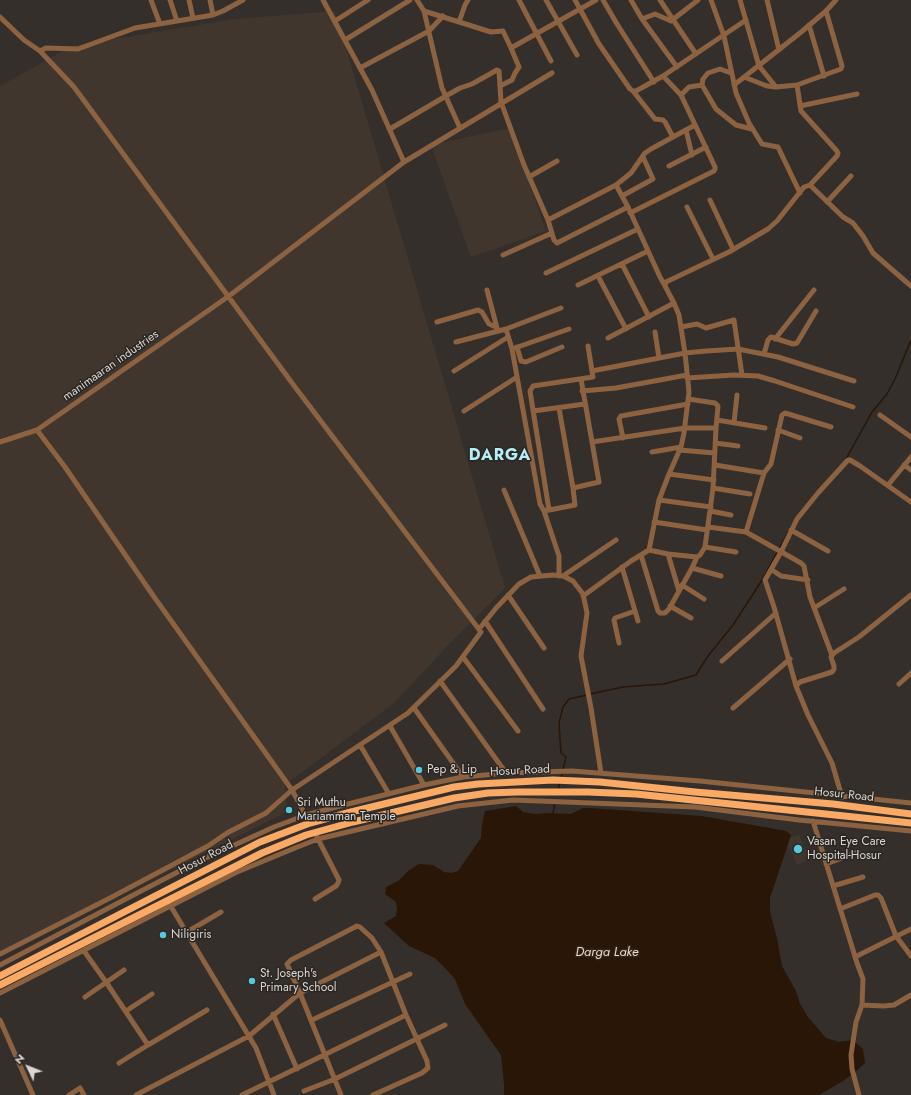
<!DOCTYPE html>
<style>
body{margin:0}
#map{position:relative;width:911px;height:1095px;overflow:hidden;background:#352f2b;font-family:Jost,sans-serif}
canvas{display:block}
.north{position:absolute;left:8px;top:1047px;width:40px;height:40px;-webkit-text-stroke:3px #2b2622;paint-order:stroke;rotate:313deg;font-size:11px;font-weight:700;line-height:16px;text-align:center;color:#d9d6d3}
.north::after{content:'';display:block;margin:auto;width:14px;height:18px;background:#d9d6d3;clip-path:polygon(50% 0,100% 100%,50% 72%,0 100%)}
</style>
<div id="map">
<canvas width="911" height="1095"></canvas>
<div class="north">N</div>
</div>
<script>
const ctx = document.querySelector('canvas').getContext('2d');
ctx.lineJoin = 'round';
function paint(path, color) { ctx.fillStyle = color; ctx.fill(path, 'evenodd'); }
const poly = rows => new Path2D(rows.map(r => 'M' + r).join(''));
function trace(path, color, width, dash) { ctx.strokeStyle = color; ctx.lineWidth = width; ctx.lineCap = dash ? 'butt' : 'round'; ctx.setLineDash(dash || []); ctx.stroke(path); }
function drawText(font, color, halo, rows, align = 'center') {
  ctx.font = font + ' Jost,sans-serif'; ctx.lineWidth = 3; ctx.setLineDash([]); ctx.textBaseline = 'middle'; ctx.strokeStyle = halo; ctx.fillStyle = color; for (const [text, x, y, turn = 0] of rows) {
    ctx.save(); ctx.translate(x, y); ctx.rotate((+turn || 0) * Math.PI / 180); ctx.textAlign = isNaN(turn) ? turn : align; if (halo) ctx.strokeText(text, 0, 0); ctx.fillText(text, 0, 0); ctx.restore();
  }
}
const built = poly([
 [335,11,505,588,453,640,394,703,285,785,287,812,0,955,0,86,72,46,235,19],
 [510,128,546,231,471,257,431,145],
 [799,835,810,859,797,865,786,839]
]);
const water = poly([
 [516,806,523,812,536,814,550,813,571,814,583,808,590,808,702,816,786,831,791,835,770,898,770,912,777,938,782,966,796,991,800,1004,808,1017,826,1038,839,1042,853,1040,863,1049,865,1063,854,1073,843,1081,819,1095,504,1095,504,1084,501,1055,465,1004,455,979,445,968,435,958,409,946,384,923,396,916,397,909,396,902,385,894,386,887,398,881,408,871,419,864,433,865,444,872,451,873,458,871,481,838,482,824,485,811]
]);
const stream = poly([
 [846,459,872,412,887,394,895,379,911,340],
 [590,694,623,687,664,684,696,675,708,656,733,625,762,580,792,525],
 [561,778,566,757,561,753,560,740,559,723,563,707,569,699,587,695],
 [558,790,560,782],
 [553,813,555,803]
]);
const minor = poly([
 [151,0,160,24],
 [170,0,177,21],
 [189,0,193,18],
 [210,0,213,15],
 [323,0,372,90,404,162],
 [417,0,424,11,442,88,460,128],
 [519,0,551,61],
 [546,0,577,55],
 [575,0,599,44,630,89,633,91,636,91,663,76,746,20],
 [603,0,617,24,654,82],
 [631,0,642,19,677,67],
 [660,0,696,54],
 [711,0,724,36,736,93,749,123,762,144,778,147,800,193],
 [740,0,759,66,776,87],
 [767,0,779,50],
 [424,11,491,32,503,31,511,48,596,0],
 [0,17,24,40,40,51,46,48,78,49,135,28,213,15,223,11,243,0],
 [642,19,655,14,671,21,698,0],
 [335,21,368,0],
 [459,22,465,5,468,0],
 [809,25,824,76],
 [345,40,410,0],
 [40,51,74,87,295,387,481,632,456,666,408,713,292,790,310,823],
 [360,68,429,31,443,16],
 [744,77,767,86,776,87,797,85,841,69,842,66,826,11],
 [702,85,703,79,708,73,720,69,731,73],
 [734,85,800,33,826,11,836,0],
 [797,85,801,111,836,150,838,153,837,156,810,185],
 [500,86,512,80,515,73,519,67,511,48],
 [633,91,655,119,663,120,665,122,673,137],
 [681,95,689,87,702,85,716,109,736,125,752,129],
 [800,106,857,94],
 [390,129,446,96,460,88,472,84,497,70,499,71,501,102,524,165,548,220,616,185,631,173,645,153,651,149,695,125],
 [686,130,692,155],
 [669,166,706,147],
 [529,177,557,161],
 [616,185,628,207,660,277,664,284],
 [622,196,653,179,643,157],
 [710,200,733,249],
 [827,202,851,176],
 [687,207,713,259],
 [630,213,714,171,715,169,715,167,681,95,663,76],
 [548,220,554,240,557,243,628,207],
 [503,255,552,233],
 [622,264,649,317],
 [546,273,638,229],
 [598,276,626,329],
 [578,285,648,251],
 [487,290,497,328],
 [437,322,478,310,482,312,489,324,496,327],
 [681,327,697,324,706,328,734,320,742,375],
 [506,329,512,349,540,504,544,511],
 [655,332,659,358],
 [608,338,674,303],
 [775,339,814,290],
 [456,342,506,329,561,308],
 [588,346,592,371],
 [517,347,521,361,526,362,562,347],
 [512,349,569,329],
 [764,354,768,340,771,337,793,344,797,343,816,311],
 [454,371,508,337],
 [687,378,734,375,758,376,775,381,853,407],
 [582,391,616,388,687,375],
 [688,399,715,403,718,406,716,428,713,488],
 [559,408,573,488],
 [464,411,517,377],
 [533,411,585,404],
 [880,415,911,437],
 [717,420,765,428],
 [734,423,737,395],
 [831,427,785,413,782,415,771,464,764,473,746,532,801,563,804,566,810,597,832,655],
 [778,430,800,438],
 [623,438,619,419,621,416,688,404],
 [0,442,37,430,229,296,404,162,552,73],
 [592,442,685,428,716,428],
 [715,443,738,446],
 [679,450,715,453],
 [652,452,681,447],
 [715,465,764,473],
 [904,465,911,470],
 [669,474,714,480],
 [888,485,911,457],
 [504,490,540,576],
 [659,500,711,507],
 [549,510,530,391,533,386,593,377,592,371,685,353,706,351,738,349,778,357,854,381],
 [710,511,731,515],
 [654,522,707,530],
 [708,527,746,532],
 [791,530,828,551],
 [705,547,736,552],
 [649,550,659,500,669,474,681,447,684,433,689,392,685,353,679,315,674,303,665,286,666,282,729,252,768,229,777,221,804,187,810,185,843,217,853,223,863,236,873,253,911,286],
 [668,554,679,591],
 [641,555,658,611,660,613,665,613,669,609,692,568,697,557],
 [622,567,638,621],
 [692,568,721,576],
 [772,570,781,576,808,580],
 [559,576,559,556,544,511,575,505,573,488,599,482,581,379],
 [563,576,616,540],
 [682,585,704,599],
 [508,595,544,648],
 [583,596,631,561,649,550,668,554,697,557,700,555,705,547,713,488,750,494],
 [670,606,691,618],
 [814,608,844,589],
 [485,621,543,709],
 [479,629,497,607,519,584,531,577,553,575,563,576,573,581,583,594,587,613,581,656,591,708,601,773],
 [619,643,614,620,615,618,635,611],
 [463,657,518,731],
 [722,661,776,613],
 [440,681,506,773],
 [899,684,911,673],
 [796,686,800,682,832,672,834,669,834,666,831,657,834,653,859,637,911,595],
 [414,708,463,777],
 [733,708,790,659],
 [390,726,424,785],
 [360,745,389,794],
 [842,797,832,763,808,715,796,686,774,607,765,580,781,552,797,519,818,493,848,460,850,460,860,466,911,502],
 [813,821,857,963,863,979,862,1005,856,1022,851,1055,852,1069,859,1095],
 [826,864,858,852],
 [833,886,863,877],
 [315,899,336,886,338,883,339,880,317,837],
 [170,905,256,1048,274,1095],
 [840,909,875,895,878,895,881,898,896,936,911,956],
 [187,932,221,912],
 [84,951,106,982,148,1045,207,1010],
 [0,954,112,897,208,846,227,833,266,813,292,790,152,594,65,467,37,430],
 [855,957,911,929],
 [0,965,141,891,197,862,274,827,306,815,344,805,424,785,463,777,506,773,572,771,700,781,911,803],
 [0,993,237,872,295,848,318,839,458,806,513,800,695,807,799,820,911,831],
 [85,997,124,970],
 [862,1005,883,1006,894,1005,911,995],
 [126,1011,152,994],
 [273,1014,297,1069],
 [0,1020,33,1095],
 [312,1020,410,974],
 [119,1063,148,1045],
 [304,1091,335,1079,445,1025],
 [69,1095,80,1088,84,1095],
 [136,1095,249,1036,300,993,341,1095],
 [242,1095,406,1015],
 [373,1095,422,1073,428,1068,427,1061,406,1015,381,952,300,993,287,964,291,960,357,926,360,927,372,938,381,952]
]);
const highway = poly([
 [0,976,260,842,310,823,351,812,454,787,478,784,553,780,600,782,695,792,833,804,911,814],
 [0,985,262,853,306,835,353,822,454,798,488,793,517,792,588,792,636,794,911,823]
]);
const markers = [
 [419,770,4,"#54cadd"],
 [289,810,4,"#54cadd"],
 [798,849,5,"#54cadd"],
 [163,935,4,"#54cadd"],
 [252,981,4,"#54cadd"]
];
const streetNames = [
 ["manimaaran industries",111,366,-35],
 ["Hosur Road",520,771,-3],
 ["Hosur Road",844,795,6],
 ["Hosur Road",206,858,-28]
];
const poiNames = [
 ["Pep & Lip",427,770],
 ["Sri Muthu",297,803],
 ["Mariamman Temple",297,817],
 ["Vasan Eye Care",807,842],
 ["Hospital-Hosur",807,856],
 ["Niligiris",171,935],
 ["St. Joseph's",260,974],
 ["Primary School",260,988]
];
const waterNames = [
 ["Darga Lake",607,953]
];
const districtNames = [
 ["DARGA",500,456]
];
paint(built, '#40362d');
paint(water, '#291606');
trace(stream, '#291606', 1.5);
trace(minor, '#8c6241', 5);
trace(highway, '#fbaa65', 7);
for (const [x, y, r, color] of markers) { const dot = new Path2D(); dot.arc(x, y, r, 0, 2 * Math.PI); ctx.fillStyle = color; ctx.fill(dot); trace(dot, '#2b2622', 1.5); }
drawText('12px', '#d9d6d3', '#2b2622', streetNames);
drawText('12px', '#d9d6d3', '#2b2622', poiNames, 'left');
drawText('italic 13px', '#f8d6bc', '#2b2622', waterNames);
ctx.letterSpacing = '1px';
drawText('bold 16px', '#b4eef8', '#2b2622', districtNames);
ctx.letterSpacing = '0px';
</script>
